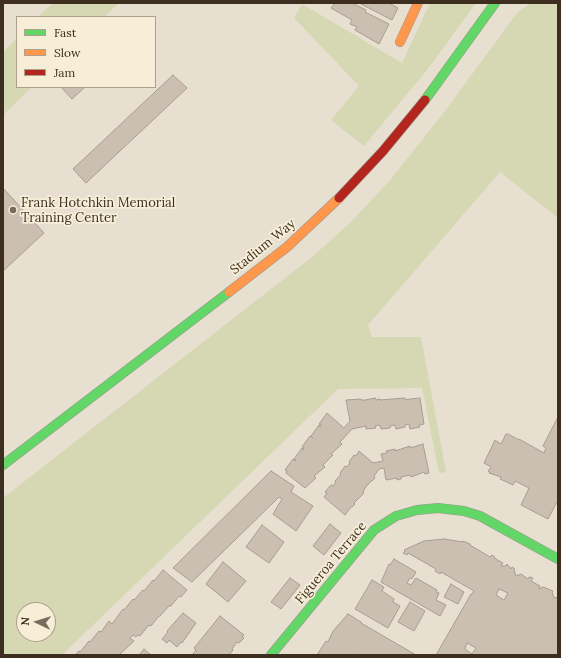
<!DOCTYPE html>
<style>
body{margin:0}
#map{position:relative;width:561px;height:658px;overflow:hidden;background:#e7e0d1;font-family:Lora,serif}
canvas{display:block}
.frame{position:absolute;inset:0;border:4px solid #3d2e20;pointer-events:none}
.legend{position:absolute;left:16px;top:16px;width:140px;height:72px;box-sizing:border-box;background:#f7eed8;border:1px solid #ada18e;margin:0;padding:5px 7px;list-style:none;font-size:12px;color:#3d2e20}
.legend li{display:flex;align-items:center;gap:8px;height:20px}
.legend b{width:20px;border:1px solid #ada18e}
.north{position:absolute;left:16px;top:602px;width:40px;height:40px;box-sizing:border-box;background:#f7eed8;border:1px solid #ada18e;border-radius:50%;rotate:274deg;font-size:11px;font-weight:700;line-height:16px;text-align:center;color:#3d2e20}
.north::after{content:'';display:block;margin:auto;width:14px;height:18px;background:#786c5e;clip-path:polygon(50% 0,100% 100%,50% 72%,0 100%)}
</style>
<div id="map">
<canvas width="561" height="658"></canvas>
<div class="frame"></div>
<ul class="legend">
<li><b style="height:5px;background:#63d668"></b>Fast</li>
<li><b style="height:5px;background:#ff974d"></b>Slow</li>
<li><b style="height:5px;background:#b3261e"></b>Jam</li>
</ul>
<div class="north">N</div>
</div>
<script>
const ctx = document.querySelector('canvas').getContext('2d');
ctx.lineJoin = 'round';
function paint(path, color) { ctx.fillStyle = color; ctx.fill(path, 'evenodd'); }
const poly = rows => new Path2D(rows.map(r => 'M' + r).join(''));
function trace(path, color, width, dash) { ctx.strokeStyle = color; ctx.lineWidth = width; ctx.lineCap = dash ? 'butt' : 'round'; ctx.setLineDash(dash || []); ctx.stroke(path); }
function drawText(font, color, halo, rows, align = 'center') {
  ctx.font = font + ' Lora,serif'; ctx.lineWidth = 3.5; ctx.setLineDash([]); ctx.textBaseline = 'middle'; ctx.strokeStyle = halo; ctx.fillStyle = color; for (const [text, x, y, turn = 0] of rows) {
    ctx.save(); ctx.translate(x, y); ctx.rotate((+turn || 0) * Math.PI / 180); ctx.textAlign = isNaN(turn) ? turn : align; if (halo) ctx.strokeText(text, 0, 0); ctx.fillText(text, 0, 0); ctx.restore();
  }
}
const green = poly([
 [53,3,119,3,104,17,38,17],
 [430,3,476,3,427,70,364,146,331,120,359,86,294,18,302,4,402,63],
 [531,3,558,3,558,218,500,172,368,325,372,337,421,337,446,472,439,473,422,388,338,389,62,655,3,655,3,498,312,257,351,222,391,179,445,111,517,13],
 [24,610,48,610,48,634,24,634],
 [17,38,17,87,32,87,3,115,3,52]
]);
const building = poly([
 [335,3,352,3,366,10,365,12,389,24,379,44,355,30,357,27,350,24,352,20,331,8,335,3],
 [359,3,389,3,398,8,392,20,359,3],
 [173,75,187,88,86,183,73,169,173,75],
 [61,87,85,87,72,99,61,87],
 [3,188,44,233,3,271,3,188],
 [375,398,376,400,380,399,380,400,405,398,405,400,410,399,420,398,424,424,419,425,420,427,410,429,409,424,405,425,405,427,396,429,395,425,390,426,390,428,381,429,380,425,375,426,376,428,366,429,366,426,352,429,340,442,342,444,331,454,333,455,323,465,325,467,314,476,316,478,305,488,286,473,287,471,285,470,290,463,293,459,295,461,296,460,294,459,302,448,303,450,304,448,302,447,310,436,313,438,311,436,319,425,320,427,321,425,319,424,327,413,344,428,350,421,346,400,361,399,361,400,365,400,375,398],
 [558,417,558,500,548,519,521,505,529,488,515,481,513,485,500,479,501,477,489,473,490,472,488,471,491,467,484,463,495,440,501,444,506,434,508,434,519,440,519,439,544,453,546,448,543,446,558,417],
 [423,444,429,473,425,474,424,472,411,477,410,475,401,477,401,479,397,480,397,478,386,480,384,468,379,469,374,476,375,478,372,481,371,481,365,488,363,492,364,493,354,503,355,504,352,507,351,507,345,515,324,497,327,493,325,492,331,485,333,486,336,482,335,481,341,474,340,473,345,466,347,467,350,463,349,462,354,455,356,456,359,451,373,463,383,461,381,454,387,453,386,451,395,449,395,451,410,446,410,448,423,444],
 [271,471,294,486,291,492,313,506,296,531,273,514,282,499,279,497,192,582,173,568,271,471],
 [330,524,341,533,324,555,313,546,330,524],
 [262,525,284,542,269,563,246,547,262,525],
 [444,539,463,542,463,541,470,544,470,545,490,557,492,555,495,557,494,558,503,563,501,566,506,566,507,564,511,569,512,567,515,569,514,570,516,576,521,574,528,579,529,577,533,578,531,581,540,586,539,589,543,587,553,591,552,592,554,598,558,597,558,655,436,655,471,594,471,595,474,591,441,572,440,574,435,571,436,569,408,553,407,555,403,553,405,551,404,550,424,541,444,539],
 [499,589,508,593,504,600,496,595,499,589],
 [467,643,476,648,472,654,466,650,465,648,467,643],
 [394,559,416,572,412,579,410,578,407,583,411,585,416,578,437,590,436,592,439,593,436,600,446,605,440,616,381,582,389,564,390,565,394,559],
 [223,562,246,581,228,602,206,584,223,562],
 [163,570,187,590,181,597,179,596,171,606,169,606,160,616,159,616,151,626,149,625,140,636,138,635,136,637,133,635,130,638,134,641,119,655,75,655,79,651,80,652,89,641,90,642,99,631,101,632,109,621,112,624,123,609,124,610,133,599,134,600,143,590,144,591,153,580,154,581,163,570],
 [290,578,300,585,281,609,271,602,290,578],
 [372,580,384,587,382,591,394,599,393,602,400,606,388,628,355,609,372,580],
 [451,584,464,592,458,604,444,597,451,584],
 [410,602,425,611,414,631,398,622,410,602],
 [183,613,196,623,182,643,181,642,177,647,169,640,167,643,162,639,168,632,167,631,183,613],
 [348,614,361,622,361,623,416,655,360,655,358,654,355,655,317,655,326,641,328,642,333,631,348,614],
 [220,616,244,635,242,636,244,638,239,643,237,642,232,649,233,650,229,655,192,655,196,650,194,648,220,616],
 [144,649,151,655,139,655,144,649]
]);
const fast = poly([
 [425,100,495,3],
 [3,465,229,292],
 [271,655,374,530,396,516,417,510,438,508,464,511,480,516,558,559]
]);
const slow = poly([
 [400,42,418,3],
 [229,292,287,247,339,198]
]);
const jam = poly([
 [339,198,383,151,425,100]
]);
const markers = [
 [13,210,4,"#786c5e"]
];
const poiNames = [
 ["Frank Hotchkin Memorial",21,203],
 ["Training Center",21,218]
];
const streetNames = [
 ["Stadium Way",263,247,-39],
 ["Figueroa Terrace",331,563,-50]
];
paint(green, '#d6d7b3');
paint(building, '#cbbfb2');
trace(building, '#a89c90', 1);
trace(fast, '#9c958a', 10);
trace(slow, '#9c958a', 10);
trace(jam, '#9c958a', 10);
trace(fast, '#63d668', 9);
trace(slow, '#ff974d', 9);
trace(jam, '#b3261e', 9);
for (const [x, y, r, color] of markers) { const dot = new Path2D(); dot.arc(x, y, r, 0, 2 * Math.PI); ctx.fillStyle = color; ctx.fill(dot); trace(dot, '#f7eed8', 1.5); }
drawText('13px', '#3d2e20', '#f7eed8', poiNames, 'left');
drawText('13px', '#3d2e20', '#f7eed8', streetNames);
</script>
